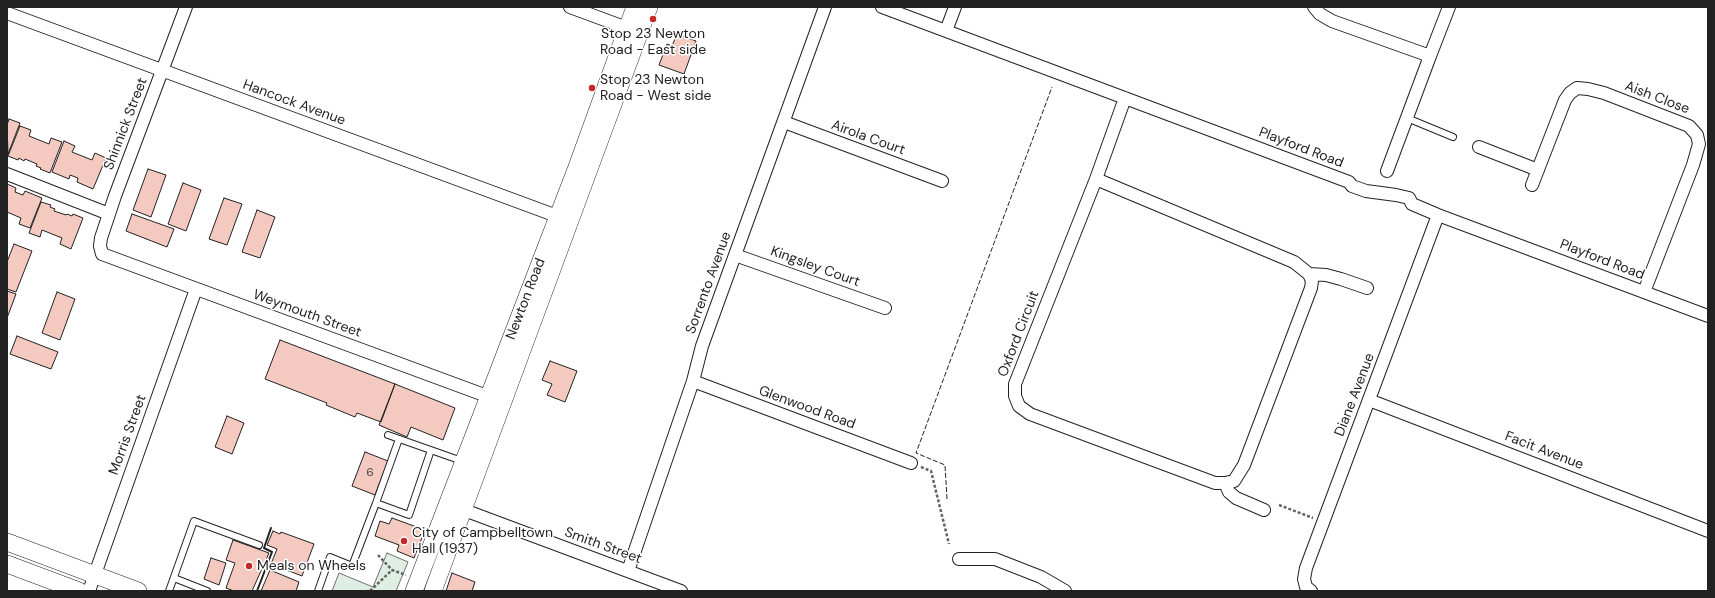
<!DOCTYPE html>
<style>
body{margin:0}
#map{position:relative;width:1715px;height:598px;overflow:hidden;background:#fff;font-family:"DM Sans",sans-serif}
canvas{display:block}
.frame{position:absolute;inset:0;border:8px solid #222;pointer-events:none}
</style>
<div id="map">
<canvas width="1715" height="598"></canvas>
<div class="frame"></div>
</div>
<script>
const ctx = document.querySelector('canvas').getContext('2d');
ctx.lineJoin = 'round';
function paint(path, color) { ctx.fillStyle = color; ctx.fill(path, 'evenodd'); }
const poly = rows => new Path2D(rows.map(r => 'M' + r).join(''));
function trace(path, color, width, dash) { ctx.strokeStyle = color; ctx.lineWidth = width; ctx.lineCap = dash ? 'butt' : 'round'; ctx.setLineDash(dash || []); ctx.stroke(path); }
function drawText(font, color, halo, rows, align = 'center') {
  ctx.font = font + ' "DM Sans",sans-serif'; ctx.lineWidth = 3; ctx.setLineDash([]); ctx.textBaseline = 'middle'; ctx.strokeStyle = halo; ctx.fillStyle = color; for (const [text, x, y, turn = 0] of rows) {
    ctx.save(); ctx.translate(x, y); ctx.rotate((+turn || 0) * Math.PI / 180); ctx.textAlign = isNaN(turn) ? turn : align; if (halo) ctx.strokeText(text, 0, 0); ctx.fillText(text, 0, 0); ctx.restore();
  }
}
const green = poly([
 [387,553,408,562,396,591,332,591,339,573,373,587,387,553]
]);
const building = poly([
 [677,34,696,41,684,74,659,65,667,44,672,46,677,34],
 [9,119,20,123,8,154,7,125,9,119],
 [20,126,31,130,29,136,49,144,51,138,62,142,50,173,40,169,41,168,36,166,37,164,25,159,24,161,19,158,18,160,8,156,20,126],
 [64,141,75,146,72,152,92,160,95,153,106,158,93,189,77,182,78,178,70,175,69,179,52,172,64,141],
 [148,169,166,175,151,217,133,210,148,169],
 [183,183,201,190,186,231,168,224,183,183],
 [7,184,16,188,15,192,23,195,25,191,42,198,30,228,19,224,21,218,7,212,7,184],
 [224,198,242,204,227,245,209,239,224,198],
 [41,202,51,205,50,207,55,209,54,211,66,215,67,214,72,216,73,214,83,218,71,249,60,244,62,238,42,230,40,237,29,233,41,202],
 [257,210,275,217,260,258,242,252,257,210],
 [132,214,174,229,167,247,126,231,132,214],
 [14,244,32,251,16,292,7,289,7,262,14,244],
 [7,291,16,294,7,318,7,291],
 [57,292,75,299,60,340,42,333,57,292],
 [17,336,58,352,51,369,10,354,17,336],
 [280,340,395,384,381,422,357,413,355,417,326,405,327,403,265,379,280,340],
 [550,361,577,371,565,402,547,395,552,384,542,380,550,361],
 [395,384,455,408,443,440,411,427,407,437,379,425,395,384],
 [227,416,244,423,232,454,215,447,227,416],
 [365,452,388,461,375,495,352,486,365,452],
 [392,518,425,530,414,558,397,551,399,545,375,536,380,521,389,524,392,518],
 [273,531,280,534,281,532,314,544,302,576,271,564,277,549,267,545,273,531],
 [233,540,269,553,252,591,234,591,226,588,235,563,226,560,233,540],
 [211,558,226,563,219,585,204,579,211,558],
 [270,570,299,582,296,591,261,591,270,570],
 [452,573,475,582,472,591,446,591,452,573]
]);
const path = poly([
 [921,467,931,471,949,544],
 [1279,505,1313,518],
 [378,555,392,570,406,575],
 [370,591,392,570]
]);
const service = poly([
 [1407,118,1453,137],
 [388,435,462,461],
 [399,439,376,503,409,515,431,450],
 [174,578,207,591],
 [169,591,194,521,259,545],
 [318,591,330,557,352,566,376,503]
]);
const minor = poly([
 [186,7,115,196,101,238,100,246,102,254,495,399],
 [570,7,635,31],
 [882,7,1349,182,1352,186,1366,191,1396,195,1409,198,1412,204,1438,215,1708,316],
 [1314,7,1320,14,1332,21,1430,56,1449,7],
 [7,13,565,219],
 [946,31,955,7],
 [784,122,942,181],
 [1479,147,1538,170],
 [1387,171,1430,56],
 [7,174,109,214],
 [1096,179,1294,262,1309,274,1312,281,1311,288,1244,465,1234,481,1225,483,1215,483,1030,414,1019,406,1015,396,1015,384,1096,179,1125,98],
 [1532,185,1565,100,1570,93,1577,88,1588,89,1604,93,1689,126,1697,135,1699,144,1693,165,1644,292],
 [735,255,885,308],
 [1309,274,1326,275,1341,279,1367,288],
 [693,381,911,463],
 [1369,400,1708,531],
 [1225,483,1229,492,1236,498,1264,510],
 [456,507,681,591],
 [959,559,995,559,1041,577,1065,591],
 [628,571,693,381,702,346,825,7],
 [89,591,196,289],
 [1311,591,1306,587,1304,579,1306,568,1438,215]
]);
const secondary = poly([
 [7,542,138,591],
 [7,564,79,591],
 [414,591,577,167,635,7],
 [433,591,649,7]
]);
const fence = poly([
 [947,499,945,465,916,453,1052,87]
]);
const wall = poly([
 [257,591,272,552,264,548,271,528]
]);
const markers = [
 [653,19,4,"#c62828"],
 [592,88,4,"#c62828"],
 [404,541,4,"#c62828"],
 [249,566,4,"#c62828"]
];
const numberNames = [
 ["6",370,473]
];
const poiNames = [
 ["Stop 23 Newton",653,34,"center"],
 ["Road - East side",653,50,"center"],
 ["Stop 23 Newton",600,80],
 ["Road - West side",600,96],
 ["City of Campbelltown",412,533],
 ["Hall (1937)",412,549],
 ["Meals on Wheels",257,566]
];
const streetNames = [
 ["Aish Close",1657,98,21],
 ["Hancock Avenue",294,103,20],
 ["Shinnick Street",126,124,-69],
 ["Airola Court",868,138,20],
 ["Playford Road",1301,148,21],
 ["Playford Road",1602,260,21],
 ["Kingsley Court",815,267,20],
 ["Sorrento Avenue",709,283,-70],
 ["Newton Road",526,299,-69],
 ["Weymouth Street",307,314,20],
 ["Oxford Circuit",1019,334,-69],
 ["Diane Avenue",1355,395,-69],
 ["Glenwood Road",807,408,20],
 ["Morris Street",128,435,-70],
 ["Facit Avenue",1544,451,21],
 ["Smith Street",603,546,20]
];
paint(green, '#e0efe3');
trace(green, '#6f6f6f', 1);
paint(building, '#f3c9c0');
trace(building, '#222', 1);
trace(service, '#222', 8);
trace(minor, '#222', 14);
trace(secondary, '#222', 18);
trace(path, '#646464', 2.5, [3, 2]);
trace(service, '#fff', 6);
trace(minor, '#fff', 12);
trace(secondary, '#fff', 17);
trace(fence, '#222', 1, [5, 2]);
trace(wall, '#222', 2);
for (const [x, y, r, color] of markers) { const dot = new Path2D(); dot.arc(x, y, r, 0, 2 * Math.PI); ctx.fillStyle = color; ctx.fill(dot); trace(dot, '#fff', 1.5); }
drawText('12px', '#564c4a', null, numberNames);
drawText('14px', '#222', '#fff', poiNames, 'left');
drawText('14px', '#222', '#fff', streetNames);
</script>
